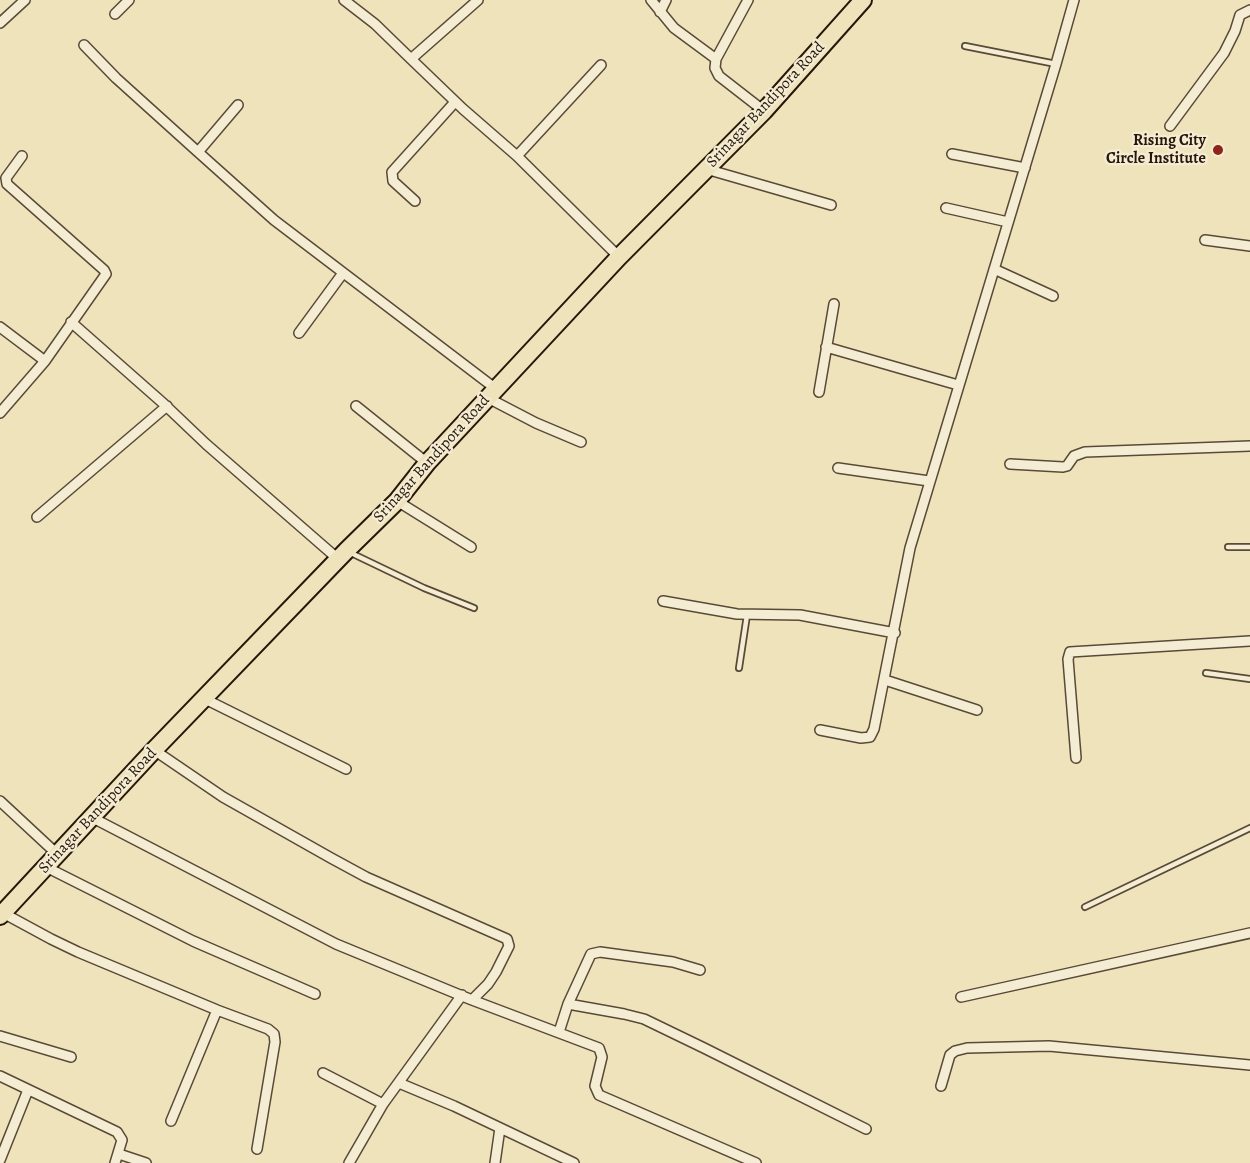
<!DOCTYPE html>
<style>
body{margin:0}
canvas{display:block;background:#efe3bc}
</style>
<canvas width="1250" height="1163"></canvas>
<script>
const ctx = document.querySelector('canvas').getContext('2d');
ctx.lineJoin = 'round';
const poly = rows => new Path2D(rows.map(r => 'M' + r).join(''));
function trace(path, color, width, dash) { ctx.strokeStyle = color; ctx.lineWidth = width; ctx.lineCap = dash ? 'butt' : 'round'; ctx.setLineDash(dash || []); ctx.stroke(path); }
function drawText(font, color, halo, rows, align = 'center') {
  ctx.font = font + ' Alegreya,serif'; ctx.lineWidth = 4.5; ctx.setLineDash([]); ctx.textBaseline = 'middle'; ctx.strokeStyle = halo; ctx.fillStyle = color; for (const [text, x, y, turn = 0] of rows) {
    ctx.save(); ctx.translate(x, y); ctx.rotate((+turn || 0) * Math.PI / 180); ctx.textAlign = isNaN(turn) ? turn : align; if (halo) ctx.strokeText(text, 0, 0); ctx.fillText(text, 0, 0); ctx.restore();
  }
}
const lane = poly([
 [965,46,1056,64],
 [1228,547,1250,547],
 [351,553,424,588,474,608],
 [739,668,747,615],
 [1206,673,1250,679],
 [1085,907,1250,828]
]);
const street = poly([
 [344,0,375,24,411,59],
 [478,0,411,59,463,109,517,156,619,257],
 [651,0,674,28,716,59],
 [748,0,716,59,715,68,719,76,764,111],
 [660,12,666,0],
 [115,14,129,0],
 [0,23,25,0],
 [84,45,116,78,198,152],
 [238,105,198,152,274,220,496,389],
 [1170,126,1224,53,1235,31,1240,15,1250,10],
 [952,154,1025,168],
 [517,156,601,65],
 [706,169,831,205],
 [415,201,393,181,392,172,455,102],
 [946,208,1008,222],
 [1205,240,1250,246],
 [994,269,1053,296],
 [71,322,164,404,206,444,338,559],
 [0,327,45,361],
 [299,333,343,273],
 [826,347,958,385],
 [819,392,834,304],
 [488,398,536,423,581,442],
 [356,406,427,463],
 [0,413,45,361,106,274,104,270,7,184,6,178,22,156],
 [1010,464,1063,467,1067,466,1074,456,1085,452,1250,446],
 [838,468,929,481],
 [397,501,471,547],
 [37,517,167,406],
 [663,601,737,614,800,615,895,633],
 [885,680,977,710],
 [205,699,346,769],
 [820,730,861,738,870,737,874,729,910,548,1056,64,1074,0],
 [154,750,223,797,331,858,366,877,507,939,509,946,496,972,488,984,472,1000],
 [1076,758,1068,659,1070,652,1250,641],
 [0,801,57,854],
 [91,817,336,944,472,1000,599,1048,602,1057,595,1086,599,1095,756,1163],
 [46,867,193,941,315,994],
 [3,913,51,939,78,952,217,1010,268,1029,274,1034,275,1042,257,1149],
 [961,997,1250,933],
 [568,1004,624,1014,644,1019,704,1048,866,1129],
 [559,1032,568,1004,591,954,600,952,673,962,700,970],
 [0,1036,71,1057],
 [323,1073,383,1104],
 [0,1076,117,1132,122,1140,115,1163],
 [399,1083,454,1106,574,1163],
 [941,1086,950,1055,955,1051,967,1048,1049,1046,1250,1065],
 [171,1121,217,1010],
 [119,1154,146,1163],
 [0,1160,28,1090],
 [349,1163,383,1104,462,995],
 [495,1163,500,1128]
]);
const highway = poly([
 [0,916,154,750,346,551,397,501,427,463,619,257,764,111,863,0]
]);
const markers = [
 [1218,150,6,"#8f2418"]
];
const streetNames = [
 ["Srinagar Bandipora Road",766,105,-47],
 ["Srinagar Bandipora Road",432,459,-48],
 ["Srinagar Bandipora Road",98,811,-47]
];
const poiNames = [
 ["Rising City",1206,141],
 ["Circle Institute",1206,159]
];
trace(lane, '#594a37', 8);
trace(street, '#594a37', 12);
trace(highway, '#27170b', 20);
trace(lane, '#f5edd3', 4.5);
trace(street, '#f5edd3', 9);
trace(highway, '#efe3bc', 16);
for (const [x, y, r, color] of markers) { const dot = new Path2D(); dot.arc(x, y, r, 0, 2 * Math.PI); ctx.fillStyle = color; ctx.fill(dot); trace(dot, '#f5edd3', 2); }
drawText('16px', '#27170b', '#f5edd3', streetNames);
drawText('bold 16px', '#27170b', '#f5edd3', poiNames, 'right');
</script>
